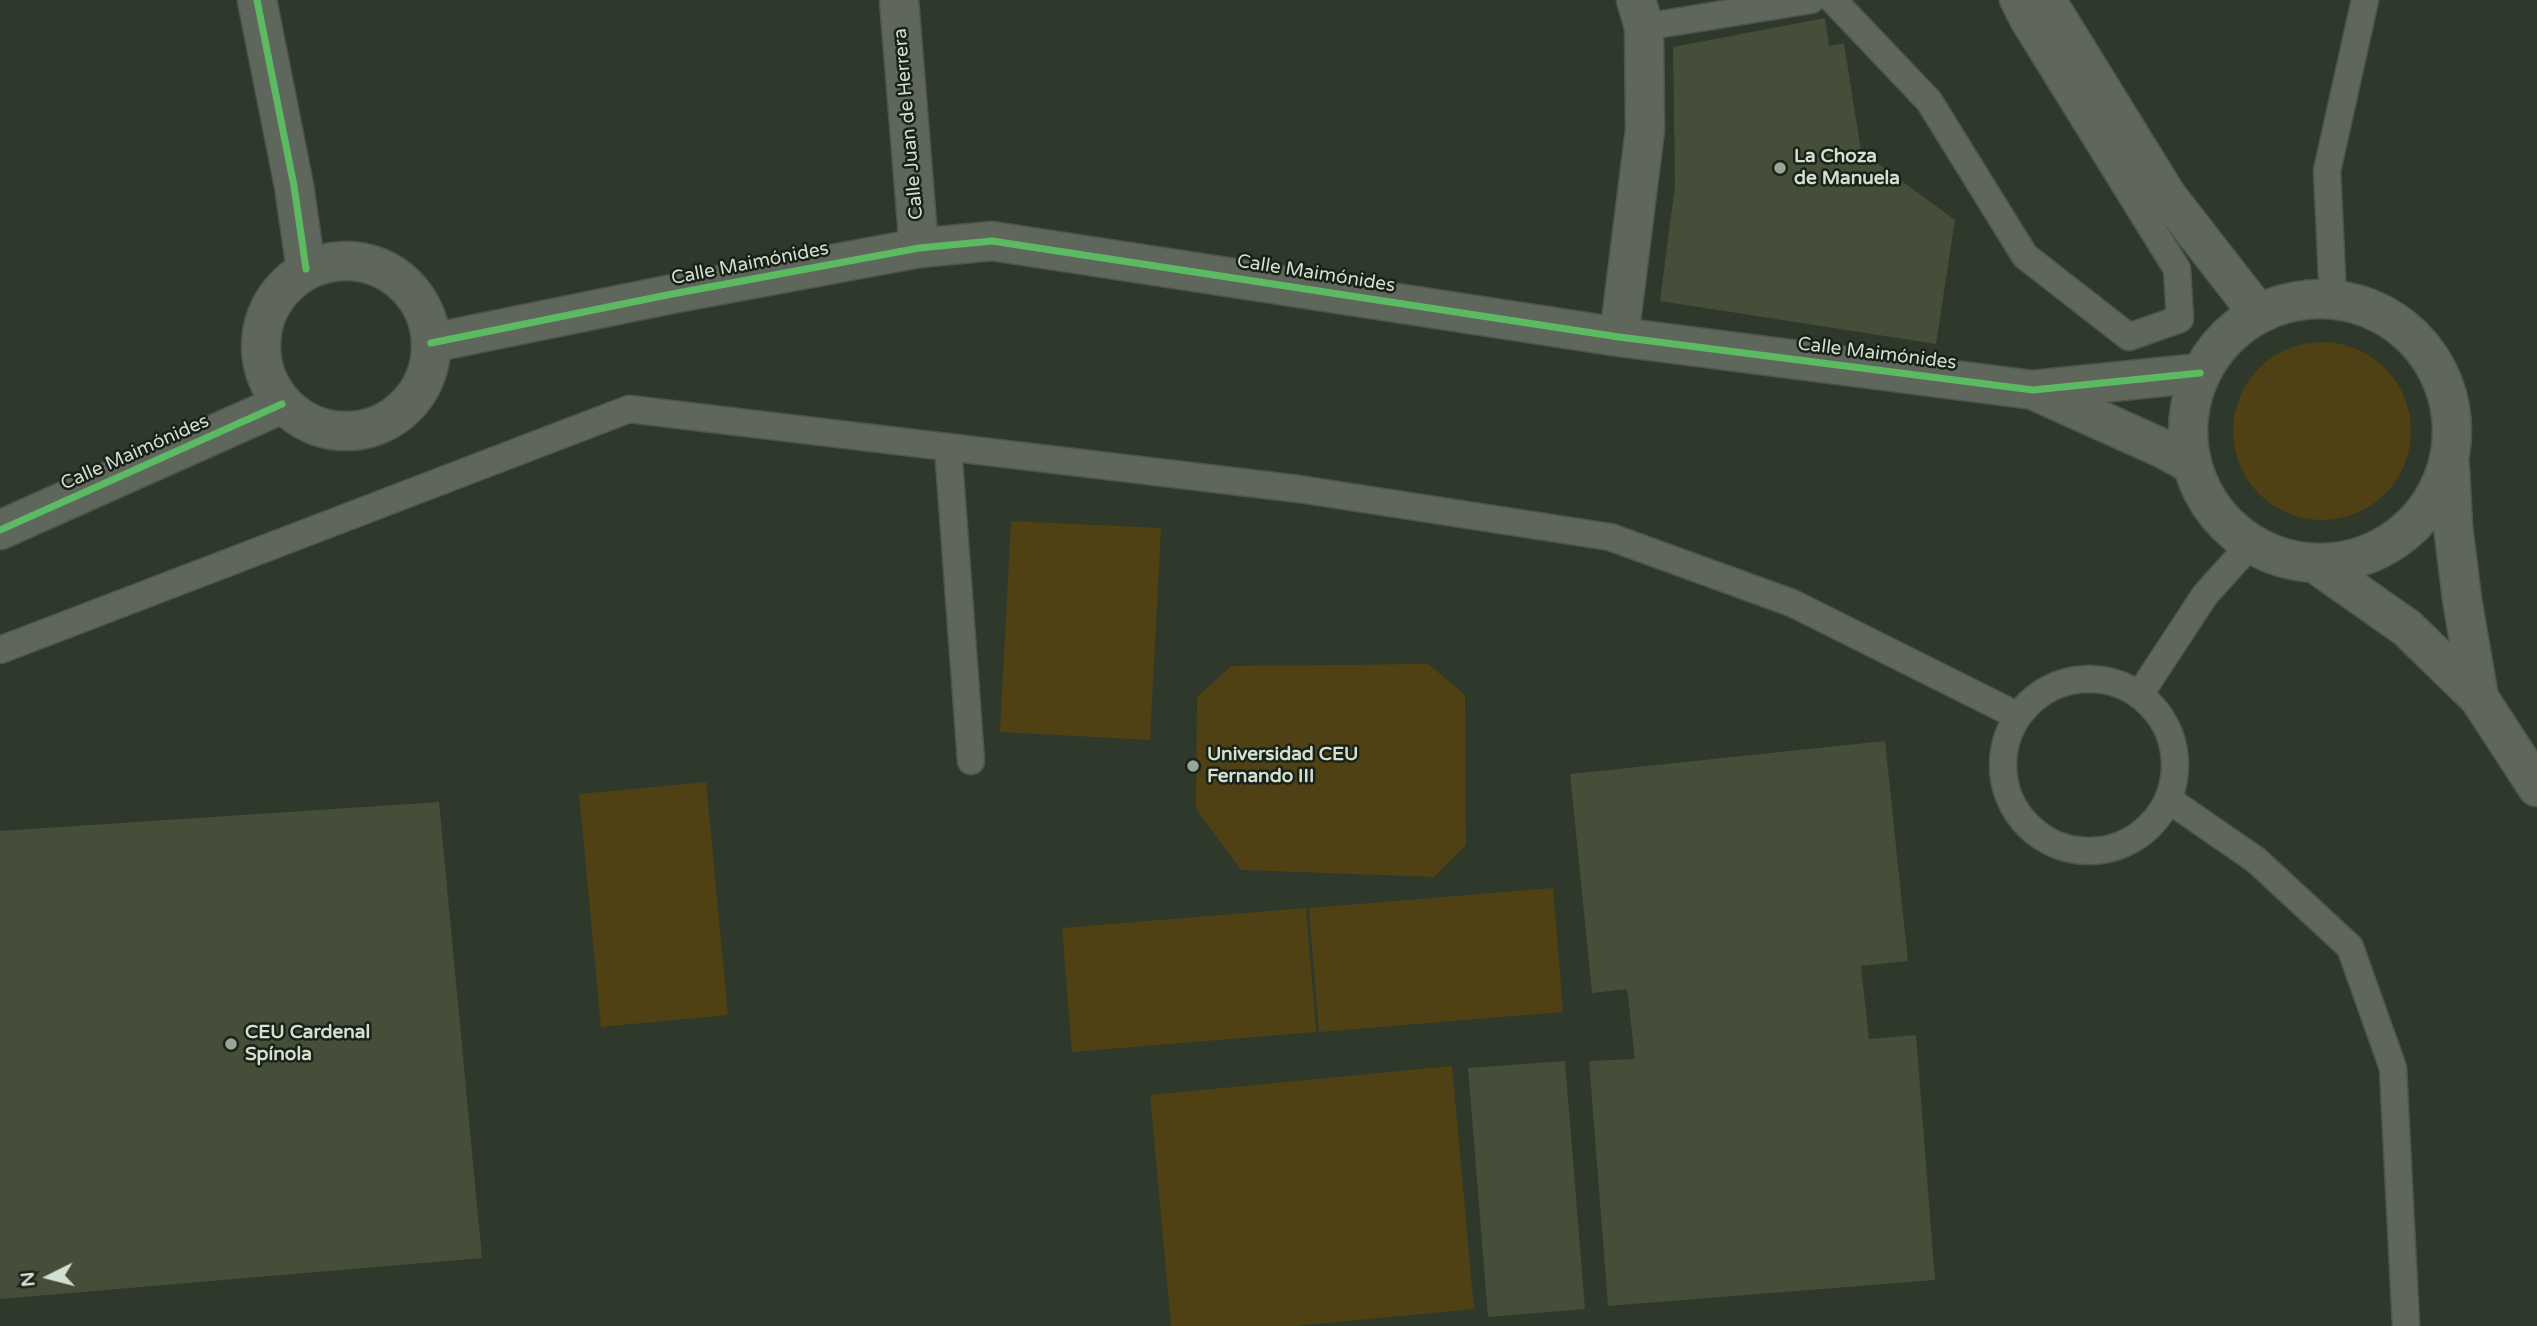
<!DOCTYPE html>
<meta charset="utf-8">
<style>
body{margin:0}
#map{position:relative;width:2537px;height:1326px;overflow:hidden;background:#2e382b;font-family:"Varela Round",sans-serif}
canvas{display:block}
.north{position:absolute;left:14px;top:1242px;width:70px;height:70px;-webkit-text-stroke:5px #192217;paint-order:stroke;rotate:264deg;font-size:19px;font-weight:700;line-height:28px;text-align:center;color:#d3dfd0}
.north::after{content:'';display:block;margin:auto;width:24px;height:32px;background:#d3dfd0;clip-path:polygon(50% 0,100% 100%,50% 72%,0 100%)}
</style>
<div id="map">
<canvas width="2537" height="1326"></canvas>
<div class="north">N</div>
</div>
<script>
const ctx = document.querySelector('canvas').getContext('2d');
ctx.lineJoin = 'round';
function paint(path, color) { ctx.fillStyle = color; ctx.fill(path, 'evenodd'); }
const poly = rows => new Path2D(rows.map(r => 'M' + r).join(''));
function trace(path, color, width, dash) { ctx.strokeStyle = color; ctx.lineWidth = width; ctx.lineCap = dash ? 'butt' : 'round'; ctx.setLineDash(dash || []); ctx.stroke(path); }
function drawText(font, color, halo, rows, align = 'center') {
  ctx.font = font + ' "Varela Round",sans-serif'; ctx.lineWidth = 5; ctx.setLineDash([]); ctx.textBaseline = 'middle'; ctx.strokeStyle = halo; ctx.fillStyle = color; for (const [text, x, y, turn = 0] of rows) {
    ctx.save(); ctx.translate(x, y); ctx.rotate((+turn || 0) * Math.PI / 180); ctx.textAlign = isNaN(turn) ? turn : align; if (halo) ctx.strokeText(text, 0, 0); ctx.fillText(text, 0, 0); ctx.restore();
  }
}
const green = poly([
 '2233 431a89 89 0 1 1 178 0a89 89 0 1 1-178 0Z',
 [1011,521,1161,528,1150,740,1000,732],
 [1428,664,1465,695,1466,845,1434,877,1241,870,1196,809,1197,697,1231,666],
 [706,782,728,1015,601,1027,579,794],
 [1553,888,1563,1012,1319,1032,1309,908],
 [1306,908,1316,1032,1072,1052,1062,928],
 [1452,1066,1474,1309,1295,1326,1171,1326,1150,1095]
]);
const building = poly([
 [1825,18,1829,46,1844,43,1861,151,1955,220,1936,344,1660,301,1675,185,1673,47],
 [1885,741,1908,961,1861,966,1869,1039,1916,1035,1935,1280,1608,1306,1589,1061,1635,1059,1627,989,1592,993,1570,774],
 [439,802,482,1258,0,1299,0,831],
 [1565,1061,1585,1309,1488,1317,1468,1068]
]);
const service = poly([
 [1833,0,1929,101,2025,256,2129,337,2180,319,2177,269,2024,22,2013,0],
 [1644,27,1811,0],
 [2333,298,2327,171,2365,0],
 [948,447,971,761],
 [0,650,629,409,1299,489,1610,537,1792,603,2018,716],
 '2003 765a86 86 0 1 1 172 0a86 86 0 1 1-172 0Z',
 [2140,694,2205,595,2250,545],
 [2169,800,2256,860,2350,947,2393,1068,2406,1326]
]);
const minor = poly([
 [257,0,294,186,306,269],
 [899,0,919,248],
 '261 346a85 85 0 1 1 170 0a85 85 0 1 1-170 0Z',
 [1619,337,1645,130,1644,27,1636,0],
 [431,343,672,294,919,248,992,241,1619,337,2033,390,2200,373],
 [2035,391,2164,449,2191,464],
 [0,530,282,404]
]);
const secondary = poly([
 [2046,0,2167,196,2258,313],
 '2188 431a132 132 0 1 1 264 0a132 132 0 1 1-264 0Z',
 [2450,467,2453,526,2462,599,2479,698],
 [2316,564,2407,628,2479,698,2537,787]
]);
const cycleway = poly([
 [257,0,294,186,306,269],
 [431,343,672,294,919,248,992,241,1619,337,2033,390,2200,373],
 [0,530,282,404]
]);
const markers = [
 [1780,168,7,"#99a596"],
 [1193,766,7,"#99a596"],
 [231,1044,7,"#99a596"]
];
const streetNames = [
 ["Calle Juan de Herrera",909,124,-95],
 ["Calle Maimónides",750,264,-11],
 ["Calle Maimónides",1316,274,9],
 ["Calle Maimónides",1877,354,7],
 ["Calle Maimónides",135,453,-24]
];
const poiNames = [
 ["La Choza",1794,157],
 ["de Manuela",1794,179],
 ["Universidad CEU",1207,755],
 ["Fernando III",1207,777],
 ["CEU Cardenal",245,1033],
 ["Spínola",245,1055]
];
paint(green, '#4f4114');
paint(building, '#464d38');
trace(service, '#4c5549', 29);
trace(minor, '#4c5549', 41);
trace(secondary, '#4c5549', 41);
trace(service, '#5f675d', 26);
trace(minor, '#5f675d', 38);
trace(secondary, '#5f675d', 38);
trace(cycleway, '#5cba63', 7);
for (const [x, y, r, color] of markers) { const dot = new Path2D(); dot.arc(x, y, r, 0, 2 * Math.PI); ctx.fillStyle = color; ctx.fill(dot); trace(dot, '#192217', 2.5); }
drawText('19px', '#d3dfd0', '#192217', streetNames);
drawText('bold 19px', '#d3dfd0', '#192217', poiNames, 'left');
</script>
